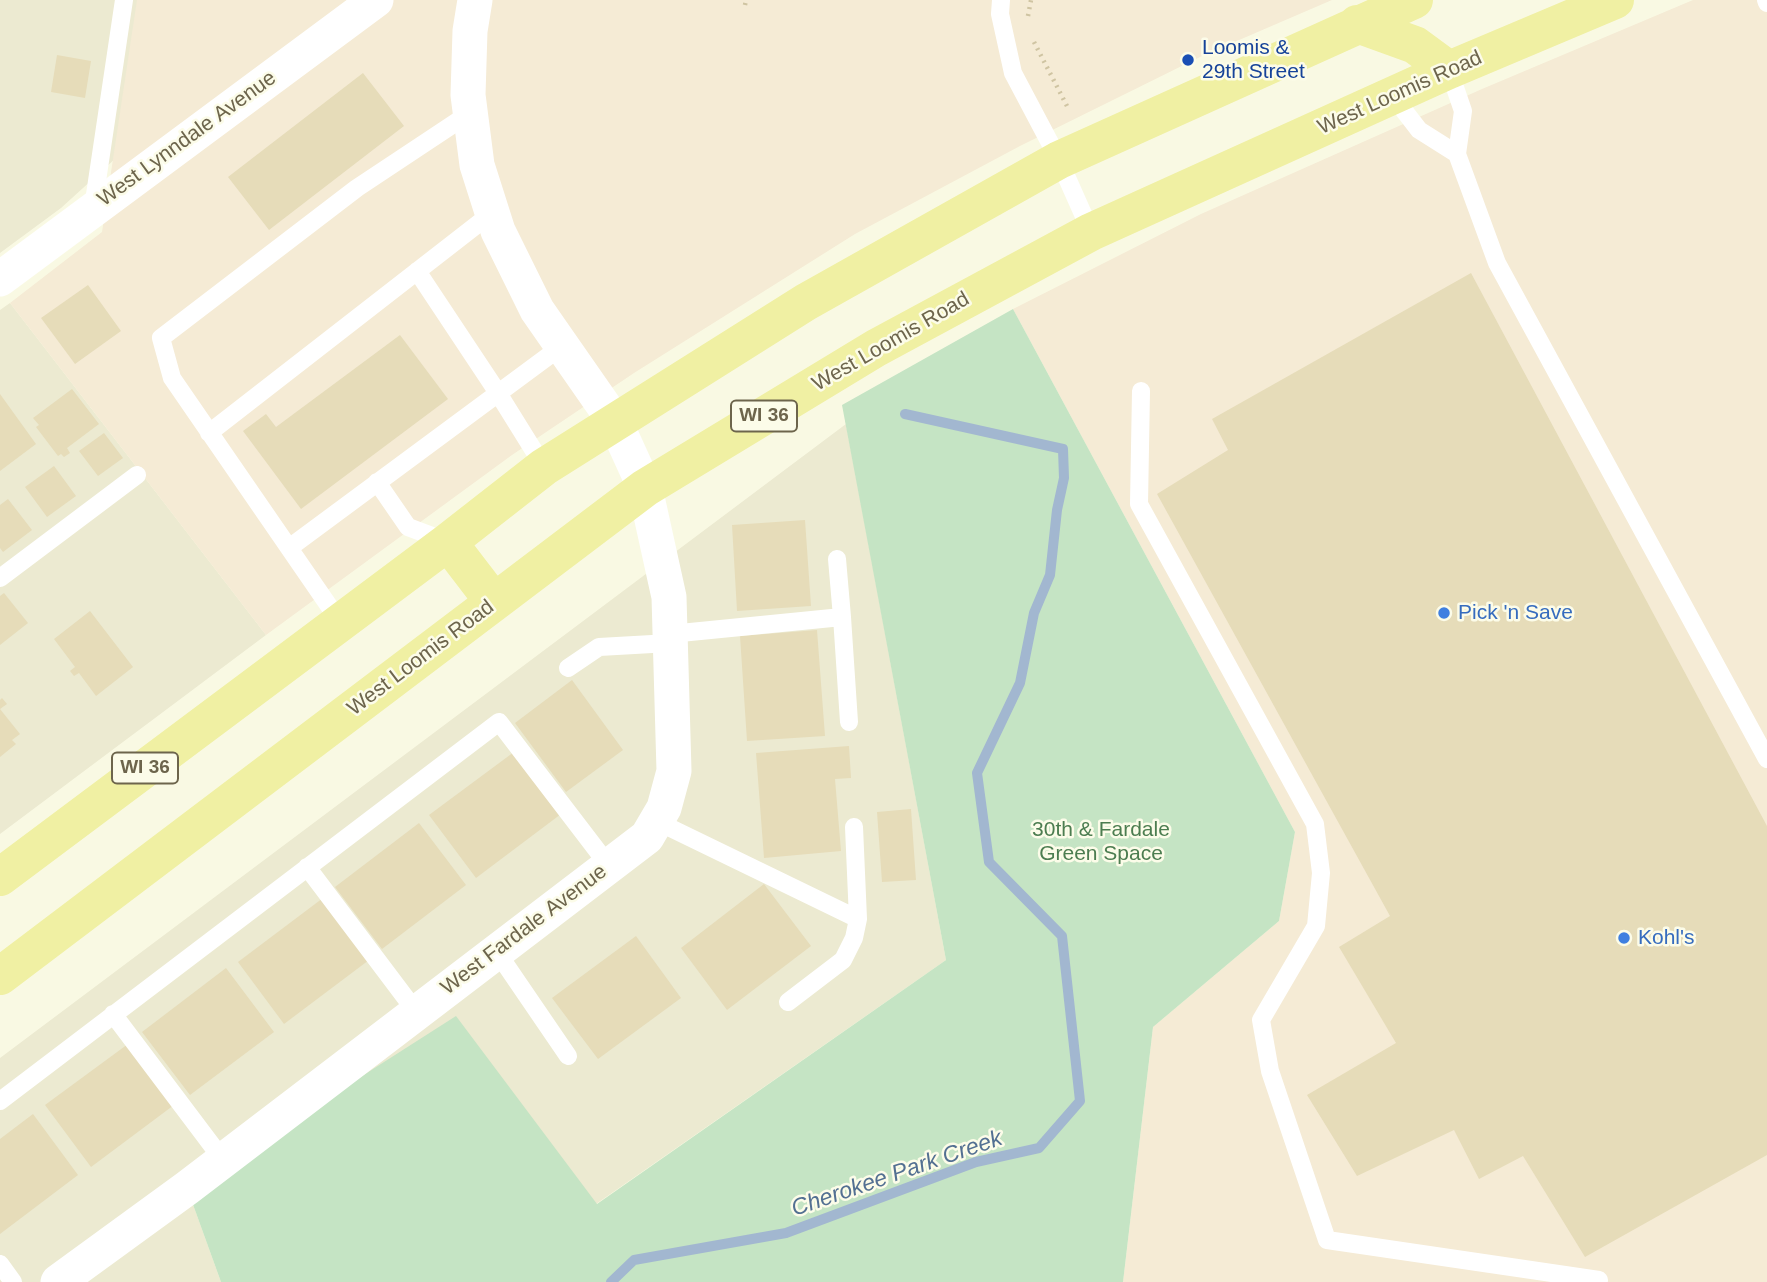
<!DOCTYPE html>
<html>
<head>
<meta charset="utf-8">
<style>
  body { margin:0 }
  canvas { display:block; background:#f9f9e3 }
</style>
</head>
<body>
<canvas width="1767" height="1282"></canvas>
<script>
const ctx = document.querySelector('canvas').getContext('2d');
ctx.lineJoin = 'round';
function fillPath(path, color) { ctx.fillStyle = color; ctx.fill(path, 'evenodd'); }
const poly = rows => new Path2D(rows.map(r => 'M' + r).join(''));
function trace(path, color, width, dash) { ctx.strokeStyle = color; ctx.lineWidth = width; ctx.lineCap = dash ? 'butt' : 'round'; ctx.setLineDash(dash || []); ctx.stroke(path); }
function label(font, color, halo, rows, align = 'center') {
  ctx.font = font + ' Helvetica,sans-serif'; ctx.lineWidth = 5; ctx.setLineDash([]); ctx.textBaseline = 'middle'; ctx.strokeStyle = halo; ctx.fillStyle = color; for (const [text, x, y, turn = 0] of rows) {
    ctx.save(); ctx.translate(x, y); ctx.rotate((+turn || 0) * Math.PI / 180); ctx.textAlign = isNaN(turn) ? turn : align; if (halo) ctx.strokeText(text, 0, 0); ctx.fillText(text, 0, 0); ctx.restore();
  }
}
fillPath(poly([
  [0,0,138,0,116,158,61,208,0,253],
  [10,303,266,635,0,834,0,310],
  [846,424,946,960,596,1204,187,1188,221,1282,0,1282,0,1058]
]), '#ecead1');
fillPath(poly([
  [137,0,1332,0,1202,56,1020,146,855,234,634,373,512,455,266,635,10,303,102,232],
  [1693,0,1767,0,1767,1282,1123,1282,1153,1027,1279,921,1295,832,1013,309,1201,214,1482,89]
]), '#f5ebd5');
fillPath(poly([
  [1013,309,1295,832,1279,921,1153,1027,1123,1282,221,1282,187,1188,456,1016,597,1204,946,960,842,405]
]), '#c5e4c4');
trace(poly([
  [611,1282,634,1260,786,1233,976,1162,1039,1148,1080,1101,1062,936,989,862,977,773,1020,683,1034,613,1050,575,1057,510,1064,478,1063,449,905,414]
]), '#a2b7d0', 10);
fillPath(poly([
  [57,55,91,61,85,98,51,92],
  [363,73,404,126,269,230,228,177],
  [1471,273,1767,826,1767,1155,1585,1257,1523,1156,1479,1179,1454,1130,1357,1176,1307,1095,1396,1043,1339,947,1390,916,1157,494,1228,450,1212,419],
  [88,285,121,331,75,364,41,318],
  [400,335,448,399,301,509,243,431,266,414,276,427],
  [72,389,99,424,67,448,70,453,64,457,61,454,58,456,36,427,39,425,33,418],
  [0,394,36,444,0,471],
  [104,433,123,458,98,476,79,451],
  [54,466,76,496,47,517,25,487],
  [8,499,32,530,3,552,0,548,0,505],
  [805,520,811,606,737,611,732,525],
  [4,593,28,623,0,645,0,596],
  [90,611,133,667,96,696,79,673,74,676,70,671,75,667,54,639],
  [817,630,825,736,747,741,740,636],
  [572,680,623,750,566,792,515,723],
  [2,698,7,704,0,709,20,734,12,740,16,744,0,757,0,700],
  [849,746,851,778,835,779,841,851,764,858,756,753],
  [514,752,561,814,476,878,429,815],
  [911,809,916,880,882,882,877,812],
  [419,823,466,885,382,949,335,887],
  [764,884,811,946,727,1010,681,948],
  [323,898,369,960,284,1024,238,962],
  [636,936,681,998,598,1059,552,998],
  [226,968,274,1032,190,1095,142,1032],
  [128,1044,174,1105,91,1167,45,1105],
  [33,1114,78,1175,0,1234,0,1139]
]), '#e6dcb9');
trace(poly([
  [745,5,746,0],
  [1028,16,1031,0],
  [1034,42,1068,108]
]), '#cfc4a2', 4.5, [2, 5]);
trace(poly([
  [1001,0,1000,14,1013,73,1059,160,1091,232],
  [1766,0,1767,3],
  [1449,70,1463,111,1457,154,1497,263,1767,759],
  [1392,95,1419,130,1457,154],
  [93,208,124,0],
  [417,271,498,393,544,467],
  [1141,391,1139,504,1315,824,1321,873,1316,926,1261,1020,1270,1071,1327,1240,1599,1280],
  [209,433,492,213],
  [377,482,408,527,448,542],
  [289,548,562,346],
  [837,559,842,617],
  [0,578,137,475],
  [340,622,172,378,161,338,357,188,470,113],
  [670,634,842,617,849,722],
  [568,668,599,647,670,643],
  [656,821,858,919,854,827],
  [307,867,417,1013],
  [497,952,568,1056],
  [788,1002,843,960,854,938,858,919],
  [113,1014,223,1160],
  [0,1101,499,722,609,866],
  [0,1264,13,1282]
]), '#fff', 18);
trace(poly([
  [0,279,376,0],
  [58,1282,187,1188,647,837,664,808,674,771,669,597,645,488,615,422,537,310,498,231,477,165,468,95,470,31,475,0]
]), '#fff', 35);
trace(poly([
  [1357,24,1415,45,1449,70],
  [448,542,494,602],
  [0,877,448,542,544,467,806,302,1059,160,1414,0],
  [0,976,645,488,876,348,1091,232,1449,70,1615,0]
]), '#f0f0a3', 38);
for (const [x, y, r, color] of [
  [1188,60,7,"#1a4fb4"],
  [1444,613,7,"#3f7fe0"],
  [1624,938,7,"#3f7fe0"]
]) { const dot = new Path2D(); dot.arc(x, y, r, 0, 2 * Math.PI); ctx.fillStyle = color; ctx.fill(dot); trace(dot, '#fcfce9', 2.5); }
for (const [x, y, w] of [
  [764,416,66],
  [145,768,66]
]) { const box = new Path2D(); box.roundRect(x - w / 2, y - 15.5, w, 31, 5); ctx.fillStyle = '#fcfce9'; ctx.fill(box); trace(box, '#6d654c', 2); }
label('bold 19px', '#6d654c', null, [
  ["WI 36",764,416],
  ["WI 36",145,768]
]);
label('21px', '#164399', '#fcfce9', [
  ["Loomis &",1202,48],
  ["29th Street",1202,72]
], 'left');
label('21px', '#6d654c', '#fcfce9', [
  ["West Loomis Road",1400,93,-24],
  ["West Lynndale Avenue",187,139,-36],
  ["West Loomis Road",891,342,-30],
  ["West Loomis Road",421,658,-37],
  ["West Fardale Avenue",524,930,-37]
]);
label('21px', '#366cbe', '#fcfce9', [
  ["Pick 'n Save",1458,613],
  ["Kohl's",1638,938]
], 'left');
label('21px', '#4c7d50', '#fcfce9', [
  ["30th & Fardale",1101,830],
  ["Green Space",1101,854]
]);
label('italic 23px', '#537092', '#fcfce9', [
  ["Cherokee Park Creek",897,1174,-19]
]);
</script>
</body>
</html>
